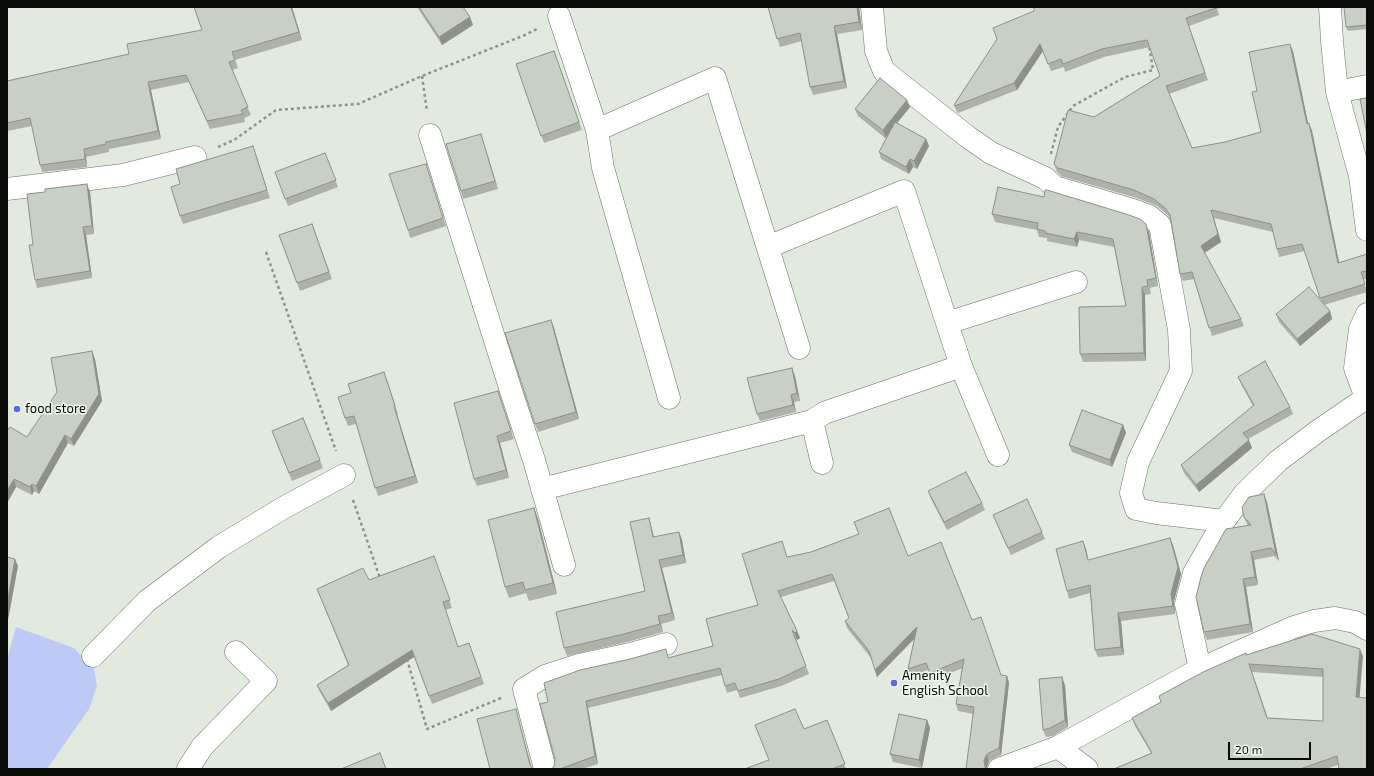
<!DOCTYPE html>
<html>
<head>
<meta charset="utf-8">
<style>
  body { margin:0 }
  #map { position:relative; width:1374px; height:776px; overflow:hidden; background:#e2e9de; font-family:"Exo 2",sans-serif }
  canvas { display:block }
  .frame { position:absolute; inset:0; border:8px solid #0a0c09; pointer-events:none }
  .scale { position:absolute; left:1228px; top:742px; width:83px; height:18px; box-sizing:border-box; border:2px solid #0a0c09; border-top:0; padding-left:5px; font-size:12px; line-height:14px; white-space:nowrap; color:#0a0c09; -webkit-text-stroke:3px #eff7eb; paint-order:stroke }
</style>
</head>
<body>
<div id="map">
<canvas width="1374" height="776"></canvas>
<div class="frame"></div>
<div class="scale">20 m</div>
</div>
<script>
const ctx = document.querySelector('canvas').getContext('2d');
ctx.lineJoin = 'round';
function fillPath(path, color) { ctx.fillStyle = color; ctx.fill(path, 'evenodd'); }
const poly = rows => new Path2D(rows.map(r => 'M' + r).join(''));
function trace(path, color, width, dash) { ctx.strokeStyle = color; ctx.lineWidth = width; ctx.lineCap = dash ? 'butt' : 'round'; ctx.setLineDash(dash || []); ctx.stroke(path); }
function label(font, color, halo, rows, align = 'center') {
  ctx.font = font + ' "Exo 2",sans-serif'; ctx.lineWidth = 3; ctx.setLineDash([]); ctx.textBaseline = 'middle'; ctx.strokeStyle = halo; ctx.fillStyle = color; for (const [text, x, y, turn = 0] of rows) {
    ctx.save(); ctx.translate(x, y); ctx.rotate((+turn || 0) * Math.PI / 180); ctx.textAlign = isNaN(turn) ? turn : align; if (halo) ctx.strokeText(text, 0, 0); ctx.fillText(text, 0, 0); ctx.restore();
  }
}
fillPath(poly([
  [16,627,74,648,94,669,97,686,89,709,47,769,7,769,7,659]
]), '#bdcaf6');
const minor = poly([
  [872,7,876,51,884,71,968,137,991,153,1045,178,1055,187,1133,210,1149,216,1160,225,1179,330,1181,371,1138,462,1131,493,1136,509,1156,513,1224,521],
  [1330,7,1332,41,1337,92,1360,176,1367,230],
  [559,16,597,130,715,78,799,348],
  [1337,92,1367,86],
  [597,130,603,168,669,398],
  [430,135,512,394,534,460,564,565],
  [7,189,123,175,195,157],
  [768,247,904,191,961,366,998,455],
  [947,323,1076,282],
  [812,421,824,413,961,366],
  [542,489,812,421,822,463],
  [93,656,147,601,219,547,283,508,344,475],
  [1200,669,1294,627,1314,621,1335,618,1355,622,1367,629],
  [1058,747,1087,769],
  [188,769,202,747,266,681,236,652],
  [545,769,524,689,545,676,579,665,630,654,666,644],
  [999,769,1058,747,1200,669,1186,604,1194,573,1224,521,1244,494,1278,461,1318,431,1366,398,1355,368,1360,329,1367,314]
]);
trace(minor, '#6b7167', 23);
trace(poly([
  [422,76,427,111],
  [218,147,234,140,276,110,358,104,422,76,525,35,537,29],
  [1051,154,1058,127,1073,106,1125,77,1153,70,1149,45],
  [266,252,336,451],
  [353,500,380,578],
  [407,659,427,729,501,698]
]), '#8e938b', 2.5, [3, 3]);
trace(minor, '#fff', 22);
fillPath(poly([
  [292,7,302,40,235,60,238,68,232,70,251,115,244,118,245,122,210,129,189,82,151,90,161,139,109,149,109,152,86,157,87,167,42,172,40,165,32,126,7,131,7,81,129,54,202,30],
  [417,7,463,7,473,25,442,45],
  [768,7,859,7,862,30,837,34,847,88,813,95,810,87,802,41,780,47],
  [935,7,943,7,935,8],
  [1034,7,1223,7,1217,9,1219,15,1189,26,1208,80,1169,94,1192,148,1225,142,1261,132,1257,91,1293,51,1308,124,1309,123,1312,131,1339,263,1367,254,1367,279,1363,279,1367,292,1324,305,1330,311,1332,319,1300,346,1279,322,1276,314,1322,303,1305,251,1279,257,1277,249,1273,232,1214,218,1221,242,1204,253,1241,319,1244,326,1212,336,1194,279,1183,281,1180,274,1170,219,1168,215,1157,206,1137,198,1061,176,1057,172,1054,164,1094,117,1160,76,1150,47,1104,57,1065,72,1064,67,1051,71,1043,51,1017,90,958,113,957,112,954,105,1034,11],
  [1367,7,1367,29,1348,31,1346,27],
  [554,51,582,130,544,143,516,64],
  [910,107,897,123,926,139,929,146,917,169,913,167,909,174,881,159,879,152,888,135,885,138,858,116,855,109],
  [483,141,498,189,463,199,461,191],
  [253,146,270,198,183,224,180,216],
  [325,153,338,187,288,206,275,172],
  [428,172,446,226,410,238,408,230],
  [90,192,94,234,86,235,92,278,37,288,35,280,33,245],
  [992,214,1149,232,1158,286,1150,288,1151,294,1145,295,1146,361,1083,362,1080,354,1126,306,1114,247,1079,240,1077,247,1047,241,1047,238,1039,237,1037,230,995,222],
  [312,224,332,279,300,291,279,235],
  [551,320,554,328,579,419,538,432,535,424],
  [95,359,102,401,74,446,68,443,39,494,34,491,32,495,16,487,7,503,7,431,27,437],
  [792,368,795,376,800,401,794,402,796,412,760,421,757,414],
  [1238,377,1290,407,1293,414,1248,439,1252,448,1199,492,1184,473,1181,465,1253,406,1241,384],
  [387,379,398,414,397,414,418,483,378,496,356,424,348,426,345,418],
  [498,391,514,439,500,443,509,478,477,486,474,479],
  [1123,425,1126,433,1112,467,1072,452,1069,445],
  [275,439,320,460,323,468,292,481],
  [928,491,982,503,985,510,947,530,931,499],
  [1267,502,1279,561,1274,556,1254,560,1258,585,1246,587,1253,632,1207,640,1204,632,1248,526,1247,524,1244,517],
  [534,508,538,519,557,594,529,601,526,593,509,598,505,587],
  [993,515,1042,532,1045,539,1011,555,996,522],
  [649,518,654,537,679,532,682,540,686,563,662,568,675,620,661,624,663,632,627,642,567,656,564,648,645,591],
  [854,522,908,556,972,620,1001,675,1007,676,1009,683,1001,755,989,761,987,767,987,769,973,714,958,711,956,704,963,668,932,680,928,670,911,676,908,669,914,639,877,677,871,658,847,628,845,621,849,618,834,581,781,597,797,631,800,638,797,640,795,637,809,674,781,686,740,698,737,690,727,693,722,675,588,708,598,764,582,769,552,769,554,766,555,759,548,702,630,659,669,658,713,646,758,605,787,557,811,552,859,534],
  [1173,545,1181,574,1174,601,1175,614,1121,621,1124,655,1098,657,1095,650,1090,593,1069,599,1067,591,1086,549,1088,560],
  [434,556,452,608,445,610,458,647,469,643,484,684,432,704,414,657,331,711,320,692,317,685,348,665,317,589,369,580],
  [1246,655,1363,656,1338,765,1326,769,1114,769,1151,753,1135,726,1132,718],
  [1252,672,1323,677,1323,721,1268,718],
  [1065,685,1068,727,1053,736,1046,737,1043,730],
  [827,720,846,769,747,769,769,760,755,725,804,729],
  [927,720,930,728,922,768,893,762,890,754]
]), '#acb2a9');
fillPath(poly([
  [291,7,292,7,302,40,299,32],
  [857,7,859,7,862,30,859,22],
  [470,17,473,25,442,45,439,37],
  [834,26,837,34,847,88,844,81],
  [1040,44,1043,51,1017,90,1014,83],
  [1290,44,1293,51,1310,132,1307,124],
  [148,82,151,90,161,139,158,131],
  [907,100,910,107,885,138,883,130],
  [1309,123,1312,131,1341,271,1338,263],
  [481,134,483,141,498,189,495,181],
  [926,139,929,146,917,169,914,161],
  [84,149,86,157,87,167,85,159],
  [910,159,913,167,909,174,906,167],
  [87,184,90,192,94,234,92,226],
  [1211,210,1221,242,1203,254,1201,246],
  [1146,224,1149,232,1158,286,1156,278],
  [83,227,86,235,92,278,90,271],
  [1077,232,1079,240,1077,247,1074,239],
  [1142,287,1145,295,1146,361,1144,353],
  [1330,311,1332,319,1300,346,1297,339],
  [551,320,554,328,579,419,576,412],
  [92,351,95,359,102,401,74,446,71,439],
  [792,368,795,376,800,401,797,393],
  [791,395,794,402,796,412,793,405],
  [394,406,397,414,418,483,415,476],
  [1123,425,1126,433,1112,467,1110,460],
  [65,435,68,443,39,494,36,486],
  [497,436,500,443,509,478,506,470],
  [1249,440,1252,448,1199,492,1196,485],
  [14,479,16,487,7,503,7,491],
  [32,484,34,491,32,495,30,487],
  [1264,494,1267,502,1279,561,1276,554],
  [534,508,538,519,557,594,553,583],
  [649,518,651,526,656,545,653,537],
  [679,532,682,540,686,563,683,555],
  [1170,538,1173,545,1181,574,1174,601,1175,614,1173,606,1171,594],
  [1083,541,1086,549,1090,567,1088,560],
  [1251,552,1254,560,1258,585,1255,577],
  [15,559,18,566,7,626,7,604],
  [659,560,662,568,675,620,672,613],
  [1243,579,1246,587,1253,632,1250,624],
  [1118,613,1121,621,1124,655,1121,647],
  [658,616,661,624,663,632,660,624],
  [917,627,919,634,877,677,875,670],
  [797,631,800,638,797,640,795,633],
  [1360,649,1363,656,1359,704,1356,697],
  [412,650,414,657,331,711,328,703],
  [1007,676,1009,683,1001,755,999,748],
  [1062,677,1065,685,1068,727,1065,720],
  [586,701,588,708,598,764,595,756],
  [516,709,518,717,532,769,530,765],
  [927,720,930,728,922,768,919,760],
  [987,754,989,761,987,767,987,769,985,767,984,760]
]), '#8c9189');
const building = poly([
  [194,7,291,7,299,32,232,52,235,60,229,62,248,107,241,110,243,114,207,121,186,75,148,82,158,131,106,142,106,144,84,149,85,159,40,165,30,118,7,123,7,81,129,54,127,44,202,30,194,7],
  [419,7,463,7,470,17,439,37,419,7],
  [768,7,857,7,859,22,834,26,844,81,810,87,800,33,777,39,768,7],
  [1034,7,1216,7,1216,8,1186,18,1205,73,1166,86,1192,148,1225,142,1261,132,1252,92,1257,91,1249,52,1290,44,1307,124,1309,123,1338,263,1367,254,1367,271,1361,272,1365,284,1320,298,1302,244,1277,249,1271,224,1211,210,1218,234,1201,246,1241,319,1209,328,1192,272,1180,274,1170,215,1165,208,1154,199,1134,190,1058,168,1054,164,1068,110,1094,117,1160,76,1147,40,1102,49,1063,64,1061,59,1048,64,1040,44,1014,83,955,106,954,105,997,39,993,28,1034,11,1034,7],
  [1344,7,1367,7,1367,25,1346,27,1344,7],
  [554,51,579,122,541,136,516,64,554,51],
  [880,78,907,100,883,130,855,109,880,78],
  [1367,98,1367,134,1360,99,1367,98],
  [895,122,926,139,914,161,910,159,906,167,879,152,895,122],
  [481,134,495,181,461,191,446,144,481,134],
  [253,146,267,190,180,216,171,187,180,184,176,169,253,146],
  [325,153,336,180,285,199,275,172,325,153],
  [426,164,443,218,408,230,389,174,426,164],
  [87,184,92,226,83,227,90,271,35,280,29,245,33,245,27,194,45,192,45,189,87,184],
  [998,187,1044,197,1045,190,1047,190,1126,214,1140,219,1146,224,1156,278,1147,280,1148,286,1142,287,1144,353,1080,354,1079,307,1126,306,1113,239,1077,232,1074,239,1045,233,1045,231,1037,229,1038,223,992,214,998,187],
  [312,224,329,272,297,283,279,235,312,224],
  [1309,287,1330,311,1297,339,1276,314,1309,287],
  [551,320,576,412,535,424,505,333,551,320],
  [92,351,99,394,71,439,65,435,36,486,32,484,30,487,14,479,7,491,7,431,10,427,27,437,57,392,51,358,92,351],
  [1265,361,1290,407,1243,433,1249,440,1196,485,1181,465,1254,405,1238,377,1265,361],
  [792,368,797,393,791,395,793,405,757,414,747,378,792,368],
  [384,372,395,406,394,406,415,476,375,488,354,416,345,418,338,397,351,393,348,384,384,372],
  [498,391,511,431,497,436,506,470,474,479,454,403,498,391],
  [1082,410,1123,425,1110,460,1069,445,1082,410],
  [303,418,320,460,289,473,272,431,303,418],
  [966,472,982,503,944,522,928,491,966,472],
  [1264,494,1276,554,1271,548,1251,552,1255,577,1243,579,1250,624,1204,632,1196,597,1201,577,1204,568,1226,529,1251,525,1244,517,1242,507,1249,497,1264,494],
  [1027,499,1042,532,1008,548,993,515,1027,499],
  [534,508,553,583,525,590,523,582,505,587,488,520,534,508],
  [889,508,908,556,941,542,972,620,981,617,1001,675,1007,676,999,748,987,754,984,760,985,767,987,769,966,769,974,707,956,704,964,659,930,673,926,663,908,669,917,627,875,670,869,651,845,621,849,618,832,574,778,591,797,631,795,633,792,630,806,666,779,679,738,691,735,683,725,686,720,668,586,701,595,756,560,769,552,769,554,766,555,759,540,704,548,702,544,683,580,670,630,659,666,649,668,658,713,646,706,619,758,605,742,554,782,541,787,557,811,552,859,534,854,522,889,508],
  [649,518,653,537,679,532,683,555,659,560,672,613,658,616,660,624,624,634,564,648,556,612,645,591,630,522,649,518],
  [1170,538,1178,567,1171,594,1173,606,1118,613,1121,647,1095,650,1090,585,1067,591,1056,549,1083,541,1088,560,1170,538],
  [434,556,450,600,443,602,458,647,469,643,481,677,429,696,412,650,328,703,317,685,349,665,317,589,363,568,369,580,434,556],
  [7,557,15,559,7,604,7,557],
  [1312,634,1360,649,1356,697,1367,698,1367,769,1339,769,1337,756,1300,769,1114,769,1152,753,1132,718,1161,702,1159,696,1203,672,1246,653,1246,655,1312,634],
  [1249,664,1323,669,1323,721,1267,718,1249,664],
  [1062,677,1065,720,1050,728,1043,730,1039,679,1062,677],
  [516,709,530,765,533,769,490,769,477,719,516,709],
  [795,709,804,729,827,720,845,764,832,769,747,769,747,768,769,760,755,725,795,709],
  [899,714,927,720,919,760,890,754,899,714],
  [380,753,386,769,341,769,380,753]
]);
fillPath(building, '#c8cfc4');
trace(building, '#8c9189', 1);
for (const [x, y, r, color] of [
  [17,409,4,"#586be2"],
  [894,683,4,"#586be2"]
]) { const dot = new Path2D(); dot.arc(x, y, r, 0, 2 * Math.PI); ctx.fillStyle = color; ctx.fill(dot); trace(dot, '#eff7eb', 1.5); }
label('13px', '#0a0c09', '#eff7eb', [
  ["food store",25,409],
  ["Amenity",902,676],
  ["English School",902,691]
], 'left');
</script>
</body>
</html>
